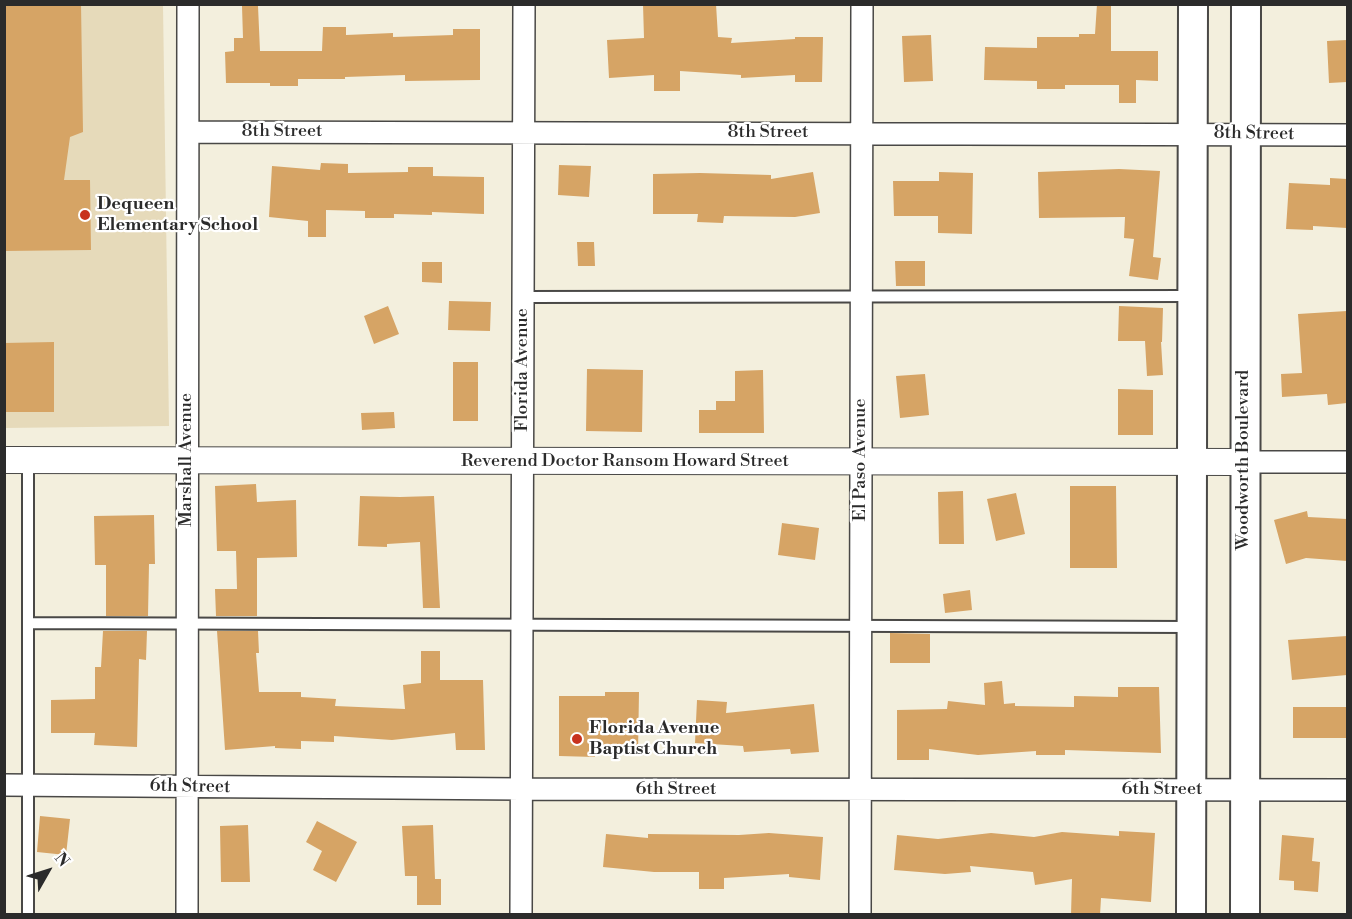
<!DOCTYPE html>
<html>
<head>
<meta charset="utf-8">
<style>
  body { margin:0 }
  #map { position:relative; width:1352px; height:919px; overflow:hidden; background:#f3efdd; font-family:"Libre Bodoni",serif }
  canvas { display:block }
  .frame { position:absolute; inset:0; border:6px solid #2b2b2b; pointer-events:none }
  .north { position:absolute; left:18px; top:841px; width:60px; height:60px; -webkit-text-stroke:4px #fff; paint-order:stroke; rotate:51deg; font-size:16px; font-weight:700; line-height:24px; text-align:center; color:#2b2b2b }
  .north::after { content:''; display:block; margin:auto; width:21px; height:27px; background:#2b2b2b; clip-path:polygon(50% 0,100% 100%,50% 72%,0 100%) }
</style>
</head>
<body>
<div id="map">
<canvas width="1352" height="919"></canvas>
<div class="frame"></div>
<div class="north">N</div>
</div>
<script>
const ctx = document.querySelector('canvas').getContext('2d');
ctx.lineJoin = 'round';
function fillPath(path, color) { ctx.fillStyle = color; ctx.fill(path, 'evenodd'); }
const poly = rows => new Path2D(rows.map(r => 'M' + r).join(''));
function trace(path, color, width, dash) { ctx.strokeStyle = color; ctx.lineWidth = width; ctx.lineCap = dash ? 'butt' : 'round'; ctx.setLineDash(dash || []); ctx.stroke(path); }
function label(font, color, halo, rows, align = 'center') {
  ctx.font = font + ' "Libre Bodoni",serif'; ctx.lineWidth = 4.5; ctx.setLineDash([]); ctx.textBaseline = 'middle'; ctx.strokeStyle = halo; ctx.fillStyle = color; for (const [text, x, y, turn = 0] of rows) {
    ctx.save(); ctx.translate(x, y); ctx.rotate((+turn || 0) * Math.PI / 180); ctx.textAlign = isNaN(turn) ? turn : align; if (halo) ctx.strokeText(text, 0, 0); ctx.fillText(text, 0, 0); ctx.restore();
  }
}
fillPath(poly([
  [4,5,163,5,169,426,5,428]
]), '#e6daba');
fillPath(poly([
  [4,4,81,4,83,132,70,137,64,180,90,180,91,250,4,251],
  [643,4,716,4,718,37,732,38,731,43,795,39,795,37,823,37,822,82,795,82,795,75,741,78,741,75,680,71,680,91,654,91,654,75,609,78,607,40,644,38],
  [1097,4,1111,4,1111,51,1158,51,1158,81,1136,80,1136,103,1119,103,1119,85,1065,85,1065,89,1037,89,1037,81,984,80,985,47,1037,48,1037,37,1079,37,1079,34,1095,34],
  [242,6,258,6,260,51,322,51,323,27,346,27,346,35,393,33,393,37,453,35,453,29,480,29,480,80,405,81,405,75,345,77,345,79,298,79,298,86,270,86,270,83,226,83,225,52,234,51,234,38,243,38],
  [931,35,933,81,904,82,902,36],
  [1347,40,1347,82,1329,83,1327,41],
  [321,163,348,164,348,173,408,172,408,167,433,167,433,176,484,177,484,214,432,212,432,215,394,214,394,218,365,218,365,211,326,210,326,237,308,237,308,221,269,217,272,166,320,170],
  [559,165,591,166,589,197,558,195],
  [1119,169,1160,171,1153,257,1161,258,1158,280,1129,276,1134,239,1124,238,1125,217,1039,218,1038,172],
  [813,172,820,213,795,217,724,216,723,223,697,222,698,214,653,214,653,174,700,173,771,175,771,179],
  [939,172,973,173,972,234,938,233,938,216,894,216,893,181,939,181],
  [1330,178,1347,179,1347,228,1313,226,1313,230,1286,229,1289,183,1330,185],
  [577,242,594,242,595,266,578,266],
  [895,261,925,261,925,286,896,286],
  [422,262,442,262,442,283,422,282],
  [449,301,491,302,490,331,448,330],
  [388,306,399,334,374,344,364,316],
  [1119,306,1163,308,1162,342,1161,342,1163,375,1147,376,1145,341,1118,341],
  [1347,311,1347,403,1328,405,1327,394,1282,397,1281,374,1302,373,1298,314],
  [54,342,54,412,4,412,4,343],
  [453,362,478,362,478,421,453,421],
  [587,369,643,370,642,432,586,431],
  [763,370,764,433,699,433,699,410,716,410,716,401,735,401,735,371],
  [925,374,929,415,900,418,896,376],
  [1118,389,1153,390,1153,435,1118,435],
  [394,412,395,428,362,430,361,413],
  [256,484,257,502,296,500,297,557,257,558,257,616,216,616,215,589,237,589,236,551,217,551,215,486],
  [1070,486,1116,486,1117,568,1070,568],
  [963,491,964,544,939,544,938,492],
  [1016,493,1025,534,996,541,987,499],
  [360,496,400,497,434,496,440,608,423,608,420,542,387,544,387,547,358,546],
  [1307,511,1308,517,1347,519,1347,561,1306,558,1286,564,1274,520],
  [154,515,155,564,149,564,148,616,106,616,106,565,95,565,94,516],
  [782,523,819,528,815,560,778,555],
  [970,590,972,610,945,613,943,594],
  [103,631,147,631,146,660,139,659,137,747,94,745,95,733,51,733,51,700,95,699,95,667,101,667],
  [217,631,258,631,259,653,256,653,259,692,301,692,301,697,336,699,335,706,405,709,403,685,421,683,421,651,440,651,440,680,483,680,485,750,456,750,455,733,392,740,334,736,334,742,301,741,301,749,275,748,275,746,225,750],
  [890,633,930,634,930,663,890,663],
  [1347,636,1347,675,1292,680,1288,640],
  [1002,681,1004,704,1015,703,1015,706,1074,707,1074,696,1118,697,1118,687,1159,687,1161,753,1065,750,1065,755,1036,755,1036,751,978,755,929,749,929,760,897,760,897,710,947,709,948,701,985,705,984,683],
  [605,692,639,692,638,753,595,752,595,757,559,756,559,696,605,696],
  [697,700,727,702,726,713,814,704,819,752,791,754,790,749,744,752,743,746,695,743],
  [1293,707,1347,707,1347,738,1293,738],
  [40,816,70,819,66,855,37,852],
  [317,821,357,842,336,882,313,870,322,851,306,842],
  [248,825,250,882,221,882,220,826],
  [433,825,435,879,441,879,441,905,417,905,417,876,405,876,402,826],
  [1119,831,1155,833,1151,902,1101,898,1100,915,1071,915,1072,879,1035,885,1033,872,970,866,971,872,945,874,894,870,897,835,938,839,991,833,1034,837,1062,832,1119,836],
  [769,833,823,837,820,880,789,877,789,874,724,878,724,889,699,889,699,872,654,872,603,867,606,834,648,838,648,834,739,835],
  [1282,835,1314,838,1312,861,1320,862,1318,892,1294,890,1294,881,1279,880]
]), '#d6a465');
const service = poly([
  [523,297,1192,296],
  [29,623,1191,627],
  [28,914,28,461]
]);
const minor = poly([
  [188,132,1348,135],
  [1245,462,1348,462],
  [4,785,521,789,1348,790],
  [187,914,188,4],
  [521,914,524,4],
  [860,914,862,4]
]);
const tertiary = poly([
  [4,460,1245,462]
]);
const secondary = poly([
  [1191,914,1193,4],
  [1245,914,1246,4]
]);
trace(service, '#494846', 14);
trace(minor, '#494846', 24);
trace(tertiary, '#494846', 28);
trace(secondary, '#494846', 32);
trace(service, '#fff', 10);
trace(minor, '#fff', 21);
trace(tertiary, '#fff', 26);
trace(secondary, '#fff', 28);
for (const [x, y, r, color] of [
  [85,215,6,"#c8321e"],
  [577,739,6,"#c8321e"]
]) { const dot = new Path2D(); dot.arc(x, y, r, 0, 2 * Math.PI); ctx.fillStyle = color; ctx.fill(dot); trace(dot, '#fff', 2); }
label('18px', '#2b2b2b', '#fff', [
  ["8th Street",282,132],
  ["8th Street",768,133],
  ["8th Street",1254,134,1],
  ["Florida Avenue",523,370,-90],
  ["Marshall Avenue",187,460,-90],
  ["El Paso Avenue",861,460,-90],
  ["Woodworth Boulevard",1244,460,-90],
  ["Reverend Doctor Ransom Howard Street",625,462],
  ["6th Street",190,787,1],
  ["6th Street",676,790],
  ["6th Street",1162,790]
]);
label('bold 18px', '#2b2b2b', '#fff', [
  ["Dequeen",97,205],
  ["Elementary School",97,226],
  ["Florida Avenue",589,729],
  ["Baptist Church",589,750]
], 'left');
</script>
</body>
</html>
